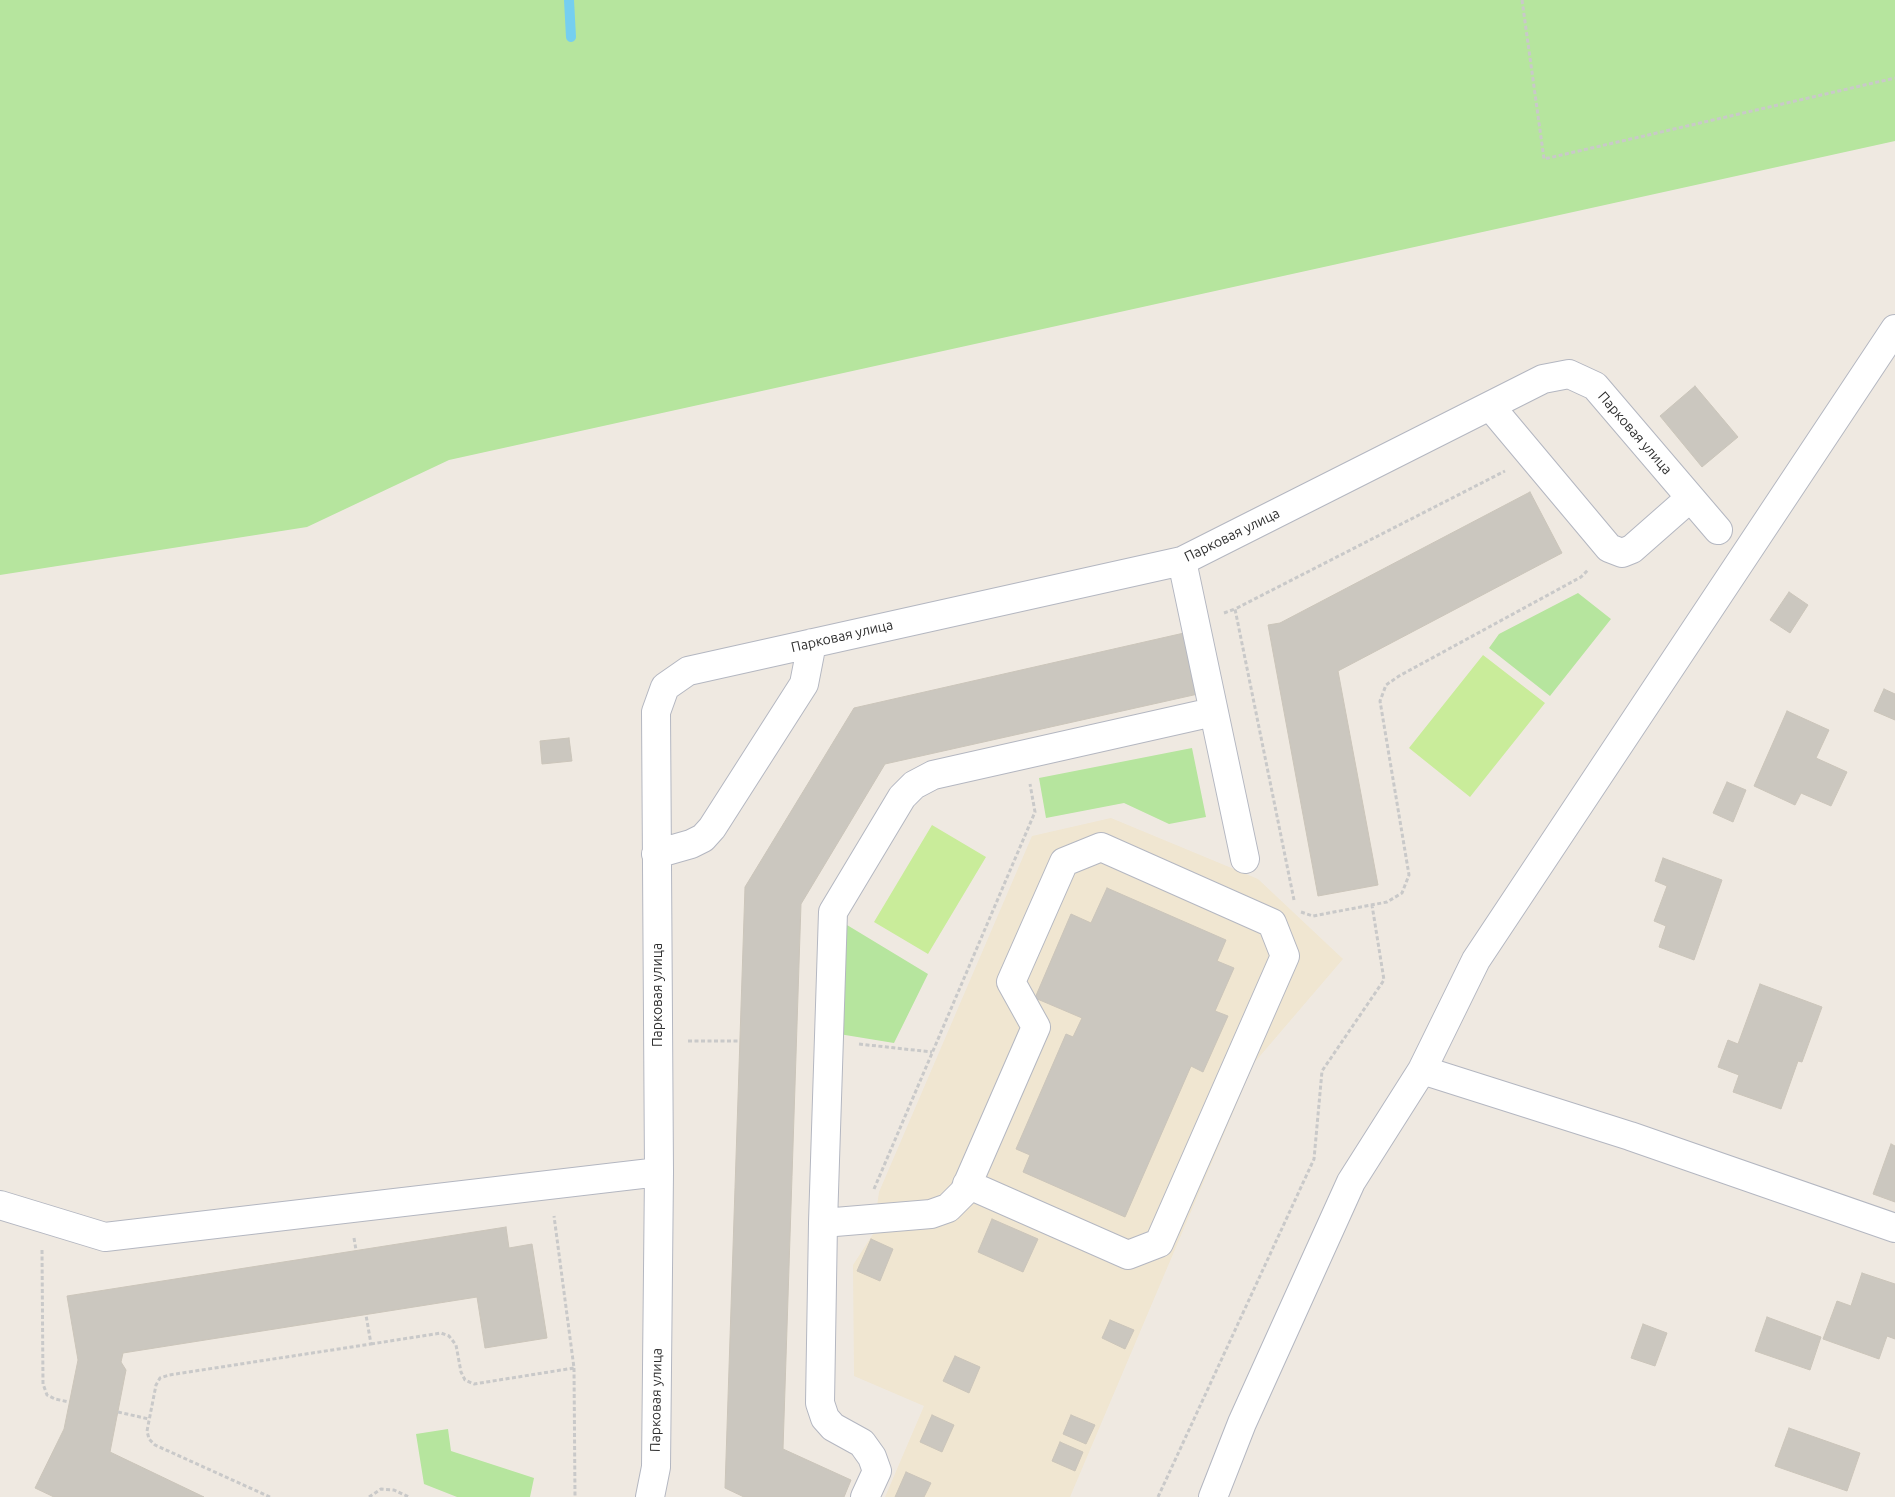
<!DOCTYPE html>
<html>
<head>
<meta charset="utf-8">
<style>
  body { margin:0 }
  canvas { display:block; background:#efe9e1 }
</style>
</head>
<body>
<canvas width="1895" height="1497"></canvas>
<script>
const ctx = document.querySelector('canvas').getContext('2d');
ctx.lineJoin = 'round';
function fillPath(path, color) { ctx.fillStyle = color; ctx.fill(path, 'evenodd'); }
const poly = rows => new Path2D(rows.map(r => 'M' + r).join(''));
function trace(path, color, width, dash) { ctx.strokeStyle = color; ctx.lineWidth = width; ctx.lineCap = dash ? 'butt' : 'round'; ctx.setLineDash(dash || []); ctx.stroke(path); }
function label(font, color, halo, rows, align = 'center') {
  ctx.font = font + ' Ubuntu,sans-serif'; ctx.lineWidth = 4; ctx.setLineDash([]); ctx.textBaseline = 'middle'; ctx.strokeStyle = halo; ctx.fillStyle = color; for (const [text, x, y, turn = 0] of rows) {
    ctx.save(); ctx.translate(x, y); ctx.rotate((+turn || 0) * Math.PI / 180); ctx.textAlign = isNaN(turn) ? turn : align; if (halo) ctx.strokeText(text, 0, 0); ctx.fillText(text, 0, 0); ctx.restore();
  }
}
fillPath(poly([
  [1111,818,1258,879,1343,959,1254,1063,1070,1497,885,1497,924,1406,854,1376,853,1265,873,1234,879,1192,1032,836]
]), '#f0e6d1');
fillPath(poly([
  [0,0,1895,0,1895,141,449,460,307,527,0,575],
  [1578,593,1611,619,1550,696,1489,648,1499,634],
  [1192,748,1206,817,1169,824,1124,803,1046,818,1039,778],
  [847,925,928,974,894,1043,839,1034],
  [448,1429,451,1451,534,1478,530,1497,457,1497,424,1484,416,1434]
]), '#b6e59e');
fillPath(poly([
  [1483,655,1545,703,1470,797,1409,748],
  [932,825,986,857,928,954,874,922]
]), '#c9ec9a');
trace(poly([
  [569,0,571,37]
]), '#75cff0', 10);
const building = poly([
  [1695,386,1738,437,1702,467,1660,416,1695,386],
  [1530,492,1562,553,1338,671,1378,885,1318,896,1268,625,1280,623,1530,492],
  [1789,592,1808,605,1790,633,1770,620,1789,592],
  [1184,633,1198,694,885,764,801,904,783,1449,851,1480,844,1497,744,1497,725,1488,745,887,854,708,1184,633],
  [1884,689,1895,694,1895,720,1874,711,1884,689],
  [1787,711,1829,730,1816,758,1847,772,1831,806,1801,793,1795,805,1754,786,1787,711],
  [569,738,572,761,542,764,540,741,569,738],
  [1727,782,1746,790,1733,822,1713,813,1727,782],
  [1663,858,1722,880,1694,960,1659,947,1666,926,1654,921,1667,886,1655,881,1663,858],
  [1107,888,1226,940,1217,961,1234,968,1215,1011,1228,1016,1203,1072,1191,1066,1125,1217,1023,1172,1030,1155,1016,1149,1066,1034,1073,1037,1082,1018,1035,998,1071,914,1091,923,1107,888],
  [1760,984,1822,1007,1802,1062,1798,1061,1781,1109,1733,1092,1739,1075,1718,1067,1728,1040,1738,1044,1760,984],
  [1891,1144,1895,1146,1895,1202,1873,1194,1891,1144],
  [992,1219,1038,1239,1023,1272,978,1252,992,1219],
  [506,1227,509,1248,532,1244,547,1338,485,1348,477,1297,123,1353,121,1362,126,1370,110,1452,204,1497,54,1497,35,1488,64,1429,78,1360,67,1296,506,1227],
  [871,1239,893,1249,880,1281,857,1271,871,1239],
  [1862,1273,1895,1284,1895,1339,1887,1336,1879,1359,1823,1339,1837,1301,1851,1306,1862,1273],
  [1767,1317,1821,1337,1810,1370,1755,1351,1767,1317],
  [1110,1320,1134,1330,1125,1349,1102,1338,1110,1320],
  [1643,1324,1667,1333,1655,1366,1631,1358,1643,1324],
  [955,1356,980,1367,969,1393,943,1381,955,1356],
  [932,1415,954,1425,942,1452,920,1442,932,1415],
  [1071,1415,1095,1425,1086,1444,1063,1434,1071,1415],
  [1789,1428,1860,1453,1847,1491,1775,1466,1789,1428],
  [1060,1442,1083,1452,1075,1471,1052,1461,1060,1442],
  [906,1472,931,1483,924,1497,895,1497,906,1472]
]);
fillPath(building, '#cbc7bf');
trace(building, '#cbc5ba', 1);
const minor = poly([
  [1490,406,1609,548,1622,553,1632,549,1690,498],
  [1182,561,1245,859],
  [656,854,691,844,703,838,712,828,804,684,812,643],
  [1422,1070,1630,1136,1895,1228],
  [0,1205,105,1237,659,1172],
  [823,1223,931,1214,948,1208,964,1192,1036,1027,1011,982,1064,862,1101,847,1272,923,1285,956,1159,1243,1128,1255,967,1184],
  [650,1497,656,1467,659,1172,656,712,665,687,688,671,1182,561,1543,379,1569,374,1595,386,1718,530],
  [865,1497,877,1471,872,1457,862,1443,833,1427,825,1418,820,1403,823,1223,833,912,902,797,914,785,933,775,1213,712],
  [1213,1497,1242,1423,1351,1182,1422,1070,1476,960,1895,329]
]);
trace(minor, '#b4b7c1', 30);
trace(poly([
  [1522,0,1544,159,1895,78],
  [1224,613,1235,609],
  [1294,900,1235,609,1505,471],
  [1301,912,1313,916,1387,902,1402,893,1409,875,1380,701,1386,685,1399,676,1581,577,1588,570],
  [688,1041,740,1041],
  [859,1044,932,1052],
  [874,1189,1035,812,1030,784],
  [354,1238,356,1250],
  [42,1250,43,1384,47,1395,55,1399,69,1402],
  [371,1344,441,1333,449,1336,456,1345,461,1372,465,1380,474,1384,574,1368,554,1216],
  [574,1368,575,1497],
  [118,1412,149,1419],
  [270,1497,155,1445,149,1439,147,1431,156,1385,160,1378,169,1375,371,1344,366,1315],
  [369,1497,381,1489,394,1490,409,1497],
  [1158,1497,1314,1159,1322,1071,1384,980,1372,905]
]), '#c9c9c9', 3, [4, 2.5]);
trace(minor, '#fff', 28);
label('14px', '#2e2e2e', '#fff', [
  ["Парковая улица",1635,433,49],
  ["Парковая улица",1232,535,-26],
  ["Парковая улица",842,636,-13],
  ["Парковая улица",657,995,-90],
  ["Парковая улица",656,1400,-89]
]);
</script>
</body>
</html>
